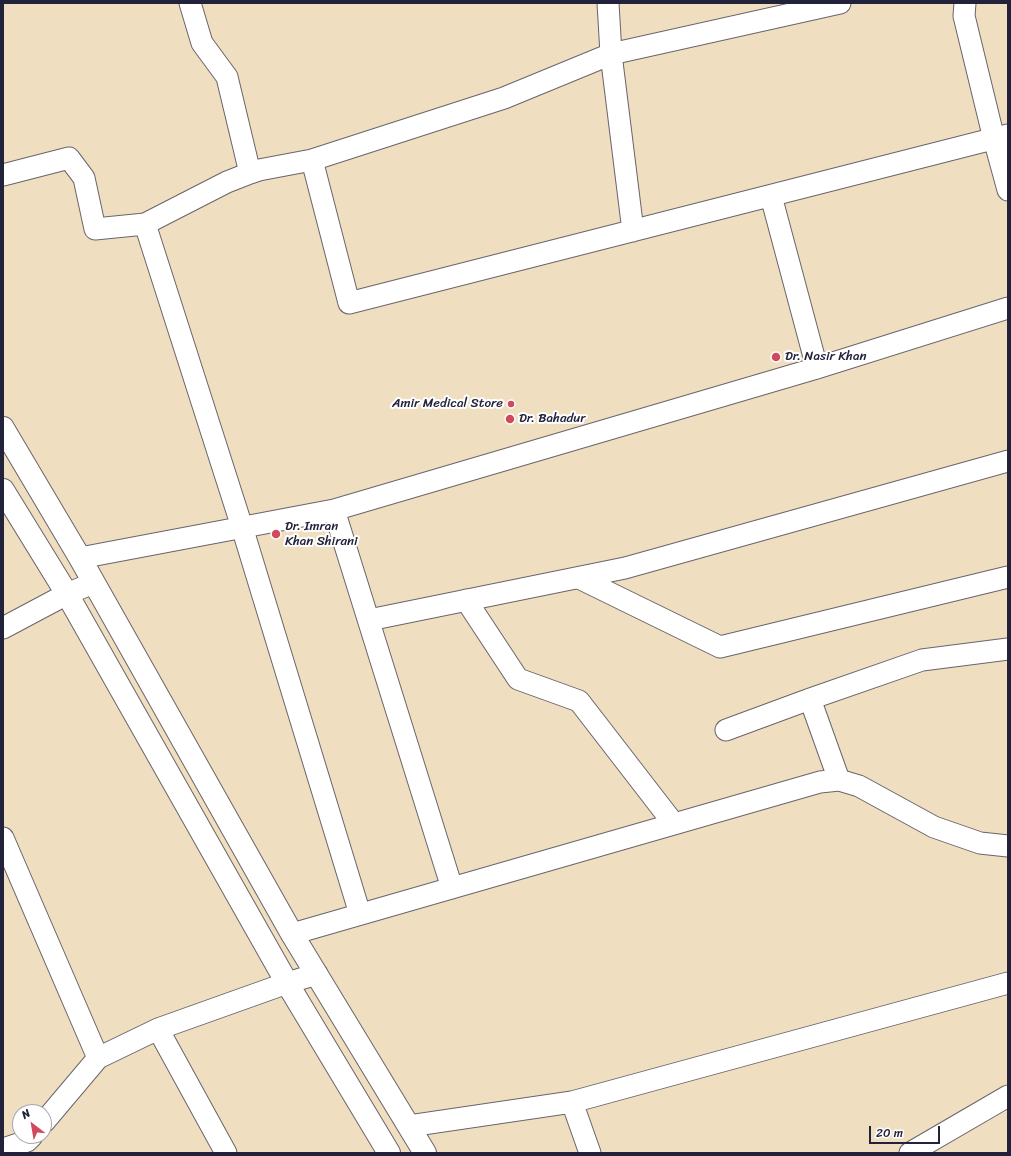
<!DOCTYPE html>
<html>
<head>
<meta charset="utf-8">
<style>
  body { margin:0 }
  #map { position:relative; width:1011px; height:1156px; overflow:hidden; background:#efdfc0; font-family:Sriracha,sans-serif }
  canvas { display:block }
  .frame { position:absolute; inset:0; border:4px solid #22223b; pointer-events:none }
  .north { position:absolute; left:12px; top:1104px; width:40px; height:40px; box-sizing:border-box; background:#fff; border:1px solid #a7a7b1; border-radius:50%; rotate:329deg; font-size:11px; font-weight:700; line-height:16px; text-align:center; color:#22223b }
  .north::after { content:''; display:block; margin:auto; width:14px; height:18px; background:#d1495b; clip-path:polygon(50% 0,100% 100%,50% 72%,0 100%) }
  .scale { position:absolute; left:869px; top:1126px; width:71px; height:18px; box-sizing:border-box; border:2px solid #22223b; border-top:0; padding-left:5px; font-size:12px; line-height:14px; white-space:nowrap; color:#22223b; -webkit-text-stroke:3px #fff; paint-order:stroke }
</style>
</head>
<body>
<div id="map">
<canvas width="1011" height="1156"></canvas>
<div class="frame"></div>
<div class="north">N</div>
<div class="scale">20 m</div>
</div>
<script>
const ctx = document.querySelector('canvas').getContext('2d');
ctx.lineJoin = 'round';
const poly = rows => new Path2D(rows.map(r => 'M' + r).join(''));
function trace(path, color, width, dash) { ctx.strokeStyle = color; ctx.lineWidth = width; ctx.lineCap = dash ? 'butt' : 'round'; ctx.setLineDash(dash || []); ctx.stroke(path); }
function label(font, color, halo, rows, align = 'center') {
  ctx.font = font + ' Sriracha,sans-serif'; ctx.lineWidth = 4; ctx.setLineDash([]); ctx.textBaseline = 'middle'; ctx.strokeStyle = halo; ctx.fillStyle = color; for (const [text, x, y, turn = 0] of rows) {
    ctx.save(); ctx.translate(x, y); ctx.rotate((+turn || 0) * Math.PI / 180); ctx.textAlign = isNaN(turn) ? turn : align; if (halo) ctx.strokeText(text, 0, 0); ctx.fillText(text, 0, 0); ctx.restore();
  }
}
const street = poly([
  [190,3,202,43,227,77,250,173],
  [608,3,611,54,840,3],
  [965,3,964,16,994,139,1008,190],
  [312,160,349,303,1008,135],
  [3,175,69,158,84,178,95,229,145,224,242,527,360,914],
  [771,196,817,368],
  [145,224,227,182,250,173,259,170,312,160,504,98,611,54,633,231],
  [80,558,334,510],
  [579,578,720,647,1008,577],
  [466,600,518,679,579,701,674,824],
  [369,620,625,568,1008,461],
  [3,628,67,594,93,583],
  [810,699,839,780],
  [726,730,810,699,922,660,1008,649],
  [3,838,98,1058],
  [452,888,334,510,817,368,1008,308],
  [292,934,820,782,839,780,859,786,934,827,980,843,1008,846],
  [158,1029,226,1153],
  [572,1102,590,1153],
  [44,1122,98,1058,158,1029,287,983,317,974],
  [409,1126,572,1102,1008,983],
  [3,1149,27,1141,32,1136],
  [910,1153,1008,1096]
]);
const secondary = poly([
  [3,428,80,558,292,934,425,1153],
  [3,490,67,594,287,983,389,1153]
]);
trace(street, '#6a646a', 23);
trace(secondary, '#6a646a', 24);
trace(street, '#fff', 21);
trace(secondary, '#fff', 22);
for (const [x, y, r, color] of [
  [776,357,5,"#d1495b"],
  [511,404,4,"#d1495b"],
  [510,419,5,"#d1495b"],
  [276,534,5,"#d1495b"]
]) { const dot = new Path2D(); dot.arc(x, y, r, 0, 2 * Math.PI); ctx.fillStyle = color; ctx.fill(dot); trace(dot, '#fff', 1.5); }
label('13px', '#22223b', '#fff', [
  ["Dr. Nasir Khan",785,357],
  ["Amir Medical Store",503,404,"right"],
  ["Dr. Bahadur",519,419],
  ["Dr. Imran",285,527],
  ["Khan Shirani",285,542]
], 'left');
</script>
</body>
</html>
